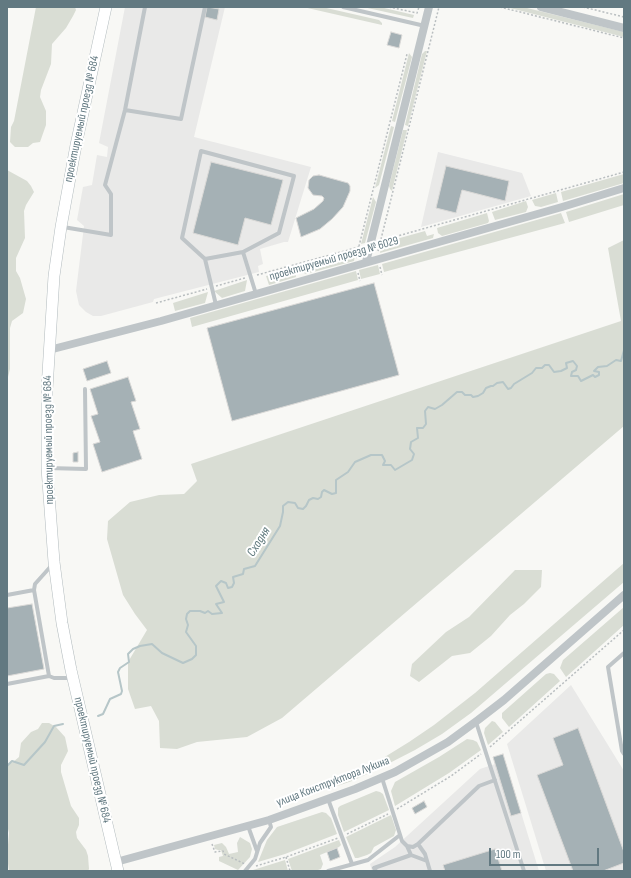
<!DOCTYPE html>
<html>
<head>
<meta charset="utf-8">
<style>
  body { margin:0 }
  #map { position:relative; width:631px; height:878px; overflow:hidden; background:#f8f8f5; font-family:"Sofia Sans Condensed",sans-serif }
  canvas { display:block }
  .frame { position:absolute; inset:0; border:8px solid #627981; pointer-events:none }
  .scale { position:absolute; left:489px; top:848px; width:110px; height:18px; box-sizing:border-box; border:2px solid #627981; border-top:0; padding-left:5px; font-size:12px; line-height:14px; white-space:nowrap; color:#627981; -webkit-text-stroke:3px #fff; paint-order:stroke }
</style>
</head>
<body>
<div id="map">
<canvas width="631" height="878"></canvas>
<div class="frame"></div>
<div class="scale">100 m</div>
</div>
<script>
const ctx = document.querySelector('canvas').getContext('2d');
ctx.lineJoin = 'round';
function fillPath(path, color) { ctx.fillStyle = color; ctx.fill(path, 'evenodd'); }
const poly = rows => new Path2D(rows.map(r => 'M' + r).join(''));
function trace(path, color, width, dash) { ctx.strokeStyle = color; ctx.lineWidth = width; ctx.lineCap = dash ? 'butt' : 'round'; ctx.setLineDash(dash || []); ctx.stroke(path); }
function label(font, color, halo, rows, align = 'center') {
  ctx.font = font + ' "Sofia Sans Condensed",sans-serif'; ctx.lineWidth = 4; ctx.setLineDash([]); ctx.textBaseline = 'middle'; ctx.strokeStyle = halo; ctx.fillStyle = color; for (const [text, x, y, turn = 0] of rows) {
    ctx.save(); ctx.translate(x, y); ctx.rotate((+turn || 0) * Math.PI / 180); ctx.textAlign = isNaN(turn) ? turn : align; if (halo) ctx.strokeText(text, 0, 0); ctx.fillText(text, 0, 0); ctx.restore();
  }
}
fillPath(poly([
  [125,7,225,7,194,137,311,167,288,242,284,242,260,249,263,264,258,266,259,272,154,299,153,302,101,316,93,316,86,312,79,305,76,291,84,226,77,220,83,187,92,185,97,155,107,157,108,147,99,143],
  [438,152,522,173,531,196,421,227],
  [571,685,624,771,624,871,546,871,507,744],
  [503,754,539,871,372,871,370,864,395,847,480,769,495,764,493,757]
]), '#e9e9e8');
fillPath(poly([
  [36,7,75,7,76,10,73,16,66,28,52,44,51,64,41,90,40,97,46,111,46,125,40,142,33,143,28,147,15,147,10,142,11,127,14,121],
  [303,7,322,7,379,20,382,23,382,25],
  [363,7,380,7,414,15,413,18],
  [506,7,523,7,624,32,624,37],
  [425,51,427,51,408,126,405,125,422,54],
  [409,53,412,57,395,122,392,121],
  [391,126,394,127,379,185,375,188],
  [403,130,407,130,392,191,390,189,389,186],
  [7,170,27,181,31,186,34,192,26,205,24,211,25,238,16,258,16,271,20,278,26,299,23,313,12,321,10,328,10,369,7,381],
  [624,174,624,183,563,201,561,192],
  [556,193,558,202,541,207,535,206,532,200],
  [624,194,624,205,569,222,566,212],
  [373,197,376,202,365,243,361,244],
  [526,201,528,207,526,212,495,220,492,212],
  [487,213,489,221,488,223,442,236,438,233,437,228],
  [561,213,565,223,384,272,382,264],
  [425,231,427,236,434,234,433,238,380,253,382,243],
  [624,240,624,426,282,718,247,737,197,742,177,749,160,748,159,721,151,706,135,709,128,689,128,662,147,630,135,614,123,595,107,539,108,521,130,502,159,495,184,494,197,481,191,464,621,321,608,248],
  [356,250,354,261,306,274,304,273,302,266],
  [378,265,380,274,361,279,359,270],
  [295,268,296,277,269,285,266,276],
  [356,271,358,280,192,327,190,318],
  [247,280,245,291,222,298,214,291],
  [208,292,205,303,175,311,173,303],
  [624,563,624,582,471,713,442,734,415,750,378,769,352,781,302,798,375,763,409,742,434,725,475,693],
  [515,570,542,570,541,587,524,604,510,615,491,636,470,653,452,656,419,682,410,676,412,664,446,632,469,617],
  [624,607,624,625,566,677,560,668,563,660],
  [550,673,554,674,560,681,509,727,502,718,502,713,546,674],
  [492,721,495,722,503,732,488,745,484,733,485,728],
  [42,723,49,723,56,727,65,737,68,751,61,765,61,772,71,806,79,818,79,825,76,832,77,838,86,850,88,856,89,869,88,871,9,871,7,856,9,833,7,825,7,764,13,762,19,757,21,743,31,732,38,729],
  [467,739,473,740,477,742,481,750,449,773,395,806,391,791,395,782,439,757],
  [376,791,380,792,383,794,389,810,344,832,338,815,338,808,340,806],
  [322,812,326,813,331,818,337,834,285,854,258,862,267,840,277,827],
  [391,815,396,830,394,836,374,847,371,853,367,855,358,858,355,858,346,837],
  [240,837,250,843,252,849,250,857,238,870,219,861,219,857,223,856,221,850,218,850,215,849,214,845,222,843,226,847,229,854,238,852,237,843],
  [339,840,341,845,339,847,320,855,323,864,321,869,315,871,292,871,288,859],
  [285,860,288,871,251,871,253,870]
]), '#d9ddd4');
trace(poly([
  [98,716,103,714,110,699,121,694,122,691,118,672,120,668,129,662,128,654,133,649,140,646,152,644,162,653,183,663,192,659,196,655,196,646,186,632,188,625,186,619,187,614,190,611,200,611,205,613,208,611,212,614,222,613,216,604,224,602,216,586,221,581,226,583,228,588,232,587,234,583,233,577,243,574,244,569,255,566,280,526,283,512,283,506,288,502,295,503,298,508,303,509,306,506,309,500,313,498,318,499,321,497,322,492,324,490,332,494,336,493,336,480,348,472,355,462,371,455,382,455,385,461,383,465,391,465,395,470,412,460,414,454,410,449,411,442,418,438,417,428,423,428,426,424,425,411,428,407,435,409,442,405,457,392,462,392,465,395,471,395,473,397,478,396,483,393,486,388,491,386,493,386,497,383,503,382,508,389,511,388,514,384,532,373,536,368,542,368,545,365,549,365,554,372,561,371,567,368,566,363,573,361,577,366,576,370,572,372,571,376,578,376,581,381,593,375,595,377,599,375,599,372,594,371,598,367,607,366,616,360,621,361,624,350],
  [7,766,12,761,24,765,45,742,54,726,63,724]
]), '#b6c6c8', 2);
const building = poly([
  [207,7,219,9,217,20,205,17,207,7],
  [391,32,402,35,399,48,387,45,391,32],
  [211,162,283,180,271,225,245,218,238,245,193,233,211,162],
  [446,166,509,181,505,201,462,190,456,213,436,208,446,166],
  [319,175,348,183,350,186,350,191,343,207,332,219,320,229,301,237,296,218,314,209,323,201,324,198,322,196,313,195,308,188,309,180,313,176,319,175],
  [374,283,399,375,232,421,207,328,374,283],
  [107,361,111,373,87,381,83,369,107,361],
  [128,377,136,401,131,402,140,429,133,431,142,459,102,472,93,444,100,442,91,416,98,414,90,389,128,377],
  [78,452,78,462,73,462,73,453,78,452],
  [32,604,44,669,7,676,7,608,32,604],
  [578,728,624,852,624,863,603,871,573,871,537,775,563,765,553,738,578,728],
  [503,754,521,813,511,816,493,757,503,754],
  [424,801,427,807,415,814,412,808,424,801],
  [337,848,340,857,330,861,327,852,337,848],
  [495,849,502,871,445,871,443,865,495,849]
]);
fillPath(building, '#a5b1b5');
trace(building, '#dad9d7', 1);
const secondary = poly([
  [106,7,76,145,61,227,54,276,47,389,47,468,54,562,62,623,71,670,118,871]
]);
trace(secondary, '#b1babd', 12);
trace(poly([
  [389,7,417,13,419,7],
  [500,7,624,38],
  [583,7,624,17],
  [380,241,624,172],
  [378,251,439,7],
  [356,258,407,54],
  [380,267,382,275],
  [358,273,360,281],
  [257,275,359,247],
  [216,286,245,278],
  [156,303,207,289],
  [490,747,624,630],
  [397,809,451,776,481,754],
  [347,834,388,814],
  [212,844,215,852,223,851,224,854,245,864],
  [286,857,290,871],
  [256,866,286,857,338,838]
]), '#b9bec0', 1.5, [2, 2]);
trace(poly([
  [343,7,425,26],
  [125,110,181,119,205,7],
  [63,227,111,235,111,194,105,185,125,110,145,7],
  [243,252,256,294],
  [205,259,243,252,279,233,294,176,201,151,182,238,205,259,216,305],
  [48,468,86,469,85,389],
  [52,565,35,584,34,590,49,676,54,678,73,678],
  [7,595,34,590],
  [624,653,608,667,622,751,624,754],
  [7,684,49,676],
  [476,722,524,871],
  [382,778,402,841,407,846,413,847,418,844],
  [328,799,352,864],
  [248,826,257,851],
  [407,846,411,855,427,861],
  [245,871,255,859,260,843,271,827,269,820],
  [328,871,368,860,400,835],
  [376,871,374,868,411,855],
  [430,871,425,854,418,844,479,786,495,780]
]), '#bfc5c8', 4);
trace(poly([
  [541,7,624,28],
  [366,262,429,7],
  [49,350,161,321,562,207,624,188],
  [116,862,269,820,355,789,395,772,448,742,478,720,504,700,624,595]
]), '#bfc5c8', 8);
trace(secondary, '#fff', 11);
trace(poly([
  [7,9,7,7]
]), '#9ea9ad', 2, [6, 3]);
label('12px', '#627981', '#fff', [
  ["проектируемый проезд № 684",82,119,-78],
  ["проектируемый проезд № 6029",334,259,-16],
  ["проектируемый проезд № 684",49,440,-91],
  ["проектируемый проезд № 684",92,760,77],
  ["улица Конструктора Лукина",333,782,-21]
]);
label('italic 13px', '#5e787c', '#fff', [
  ["Сходня",259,542,-58]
]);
</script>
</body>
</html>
